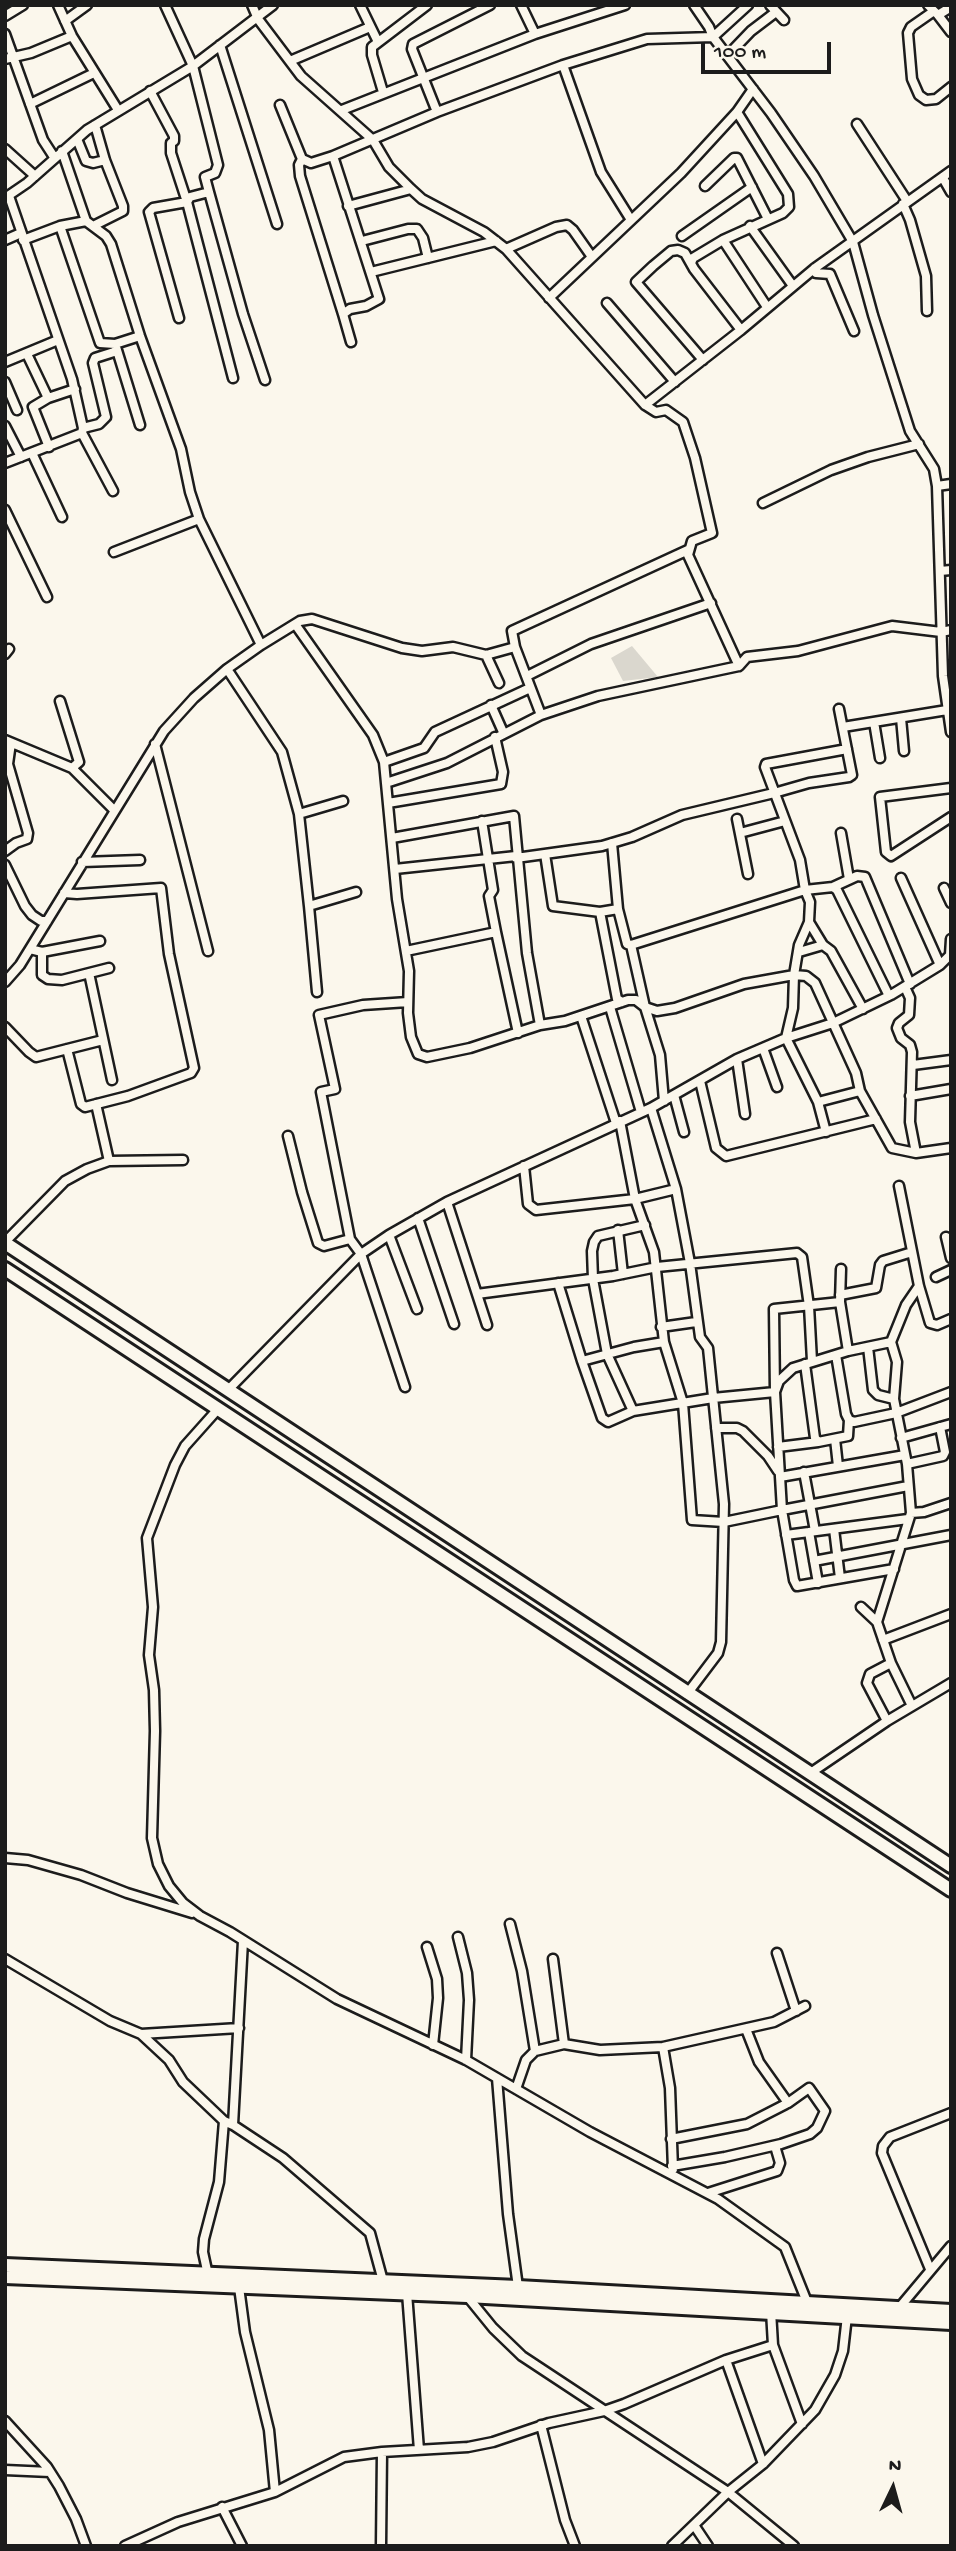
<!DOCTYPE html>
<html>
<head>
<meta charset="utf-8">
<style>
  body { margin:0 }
  #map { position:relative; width:956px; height:2551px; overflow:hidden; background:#fbf7ec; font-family:"Gochi Hand",sans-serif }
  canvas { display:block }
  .frame { position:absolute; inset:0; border:7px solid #1c1c1c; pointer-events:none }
  .north { position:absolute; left:858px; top:2453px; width:70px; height:70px; -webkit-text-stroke:5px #fbf7ec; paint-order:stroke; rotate:5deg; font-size:19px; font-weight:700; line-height:28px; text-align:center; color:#1c1c1c }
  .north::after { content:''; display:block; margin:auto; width:24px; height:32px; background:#1c1c1c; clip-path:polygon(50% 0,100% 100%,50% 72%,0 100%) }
  .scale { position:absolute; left:701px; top:42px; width:130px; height:32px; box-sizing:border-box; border:4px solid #1c1c1c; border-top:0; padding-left:9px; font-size:21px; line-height:24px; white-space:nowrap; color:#1c1c1c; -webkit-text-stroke:5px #fbf7ec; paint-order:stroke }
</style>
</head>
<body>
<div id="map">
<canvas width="956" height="2551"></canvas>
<div class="frame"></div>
<div class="north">N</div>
<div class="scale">100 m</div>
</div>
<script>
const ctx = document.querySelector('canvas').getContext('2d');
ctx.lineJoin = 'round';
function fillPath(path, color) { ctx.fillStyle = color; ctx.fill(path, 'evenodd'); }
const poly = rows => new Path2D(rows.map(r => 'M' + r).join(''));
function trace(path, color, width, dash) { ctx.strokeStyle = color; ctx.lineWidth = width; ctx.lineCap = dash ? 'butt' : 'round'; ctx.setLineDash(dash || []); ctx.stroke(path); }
fillPath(poly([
  [632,646,658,677,623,681,611,658]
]), '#dad7ce');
const street = poly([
  [58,5,72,36,118,110],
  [165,5,193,66,218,165,215,173,205,177,209,192,243,314,265,380],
  [252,5,258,19,301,76,373,140,389,167,411,189,422,199,484,232,506,249,645,405,656,412,666,410,683,422,695,458,712,533,692,541,688,555,739,666],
  [360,5,378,42],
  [521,5,535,34],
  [694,5,709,27,713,37,771,113,814,176,853,242,873,315,910,431,934,469,937,486,943,676,951,732],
  [770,5,784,20],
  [928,5,938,15,951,32],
  [934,11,911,27,908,33,912,79,919,95,926,100,936,99,951,87],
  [938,15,951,7],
  [5,16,23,5],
  [65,21,87,5],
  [5,34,43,140,54,157],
  [220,45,277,224],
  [728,55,751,31,776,12],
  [5,59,31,53,72,36],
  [290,61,370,27],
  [563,65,601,172,631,220],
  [150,91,174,136,174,141,171,143,171,153,187,202,153,208,149,212,179,318],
  [383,92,372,55,372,47,427,5],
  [30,104,94,73],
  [280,105,302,159,299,165,300,176,343,314],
  [342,110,535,34,625,5],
  [437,112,412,49,413,44,490,5],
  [857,124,907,201],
  [77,139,86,161,93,163,105,160],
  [5,149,35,176],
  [62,151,86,221],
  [302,159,311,163,333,156],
  [943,178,951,192],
  [705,186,734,158,737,158,768,219],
  [209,192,190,197,187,202,233,378],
  [9,196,72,379,83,428,82,433,113,491],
  [5,198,27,183,87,130,193,66,273,5],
  [903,204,910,220,926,276,927,311],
  [348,206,411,189],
  [60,226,100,343,115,344,140,336],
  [93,226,123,211,123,206,105,160,95,125],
  [750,226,793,286],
  [682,236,752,187],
  [5,240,21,233],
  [23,240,60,226,86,221,106,236,111,244,140,336,181,449,190,492,199,519,261,645],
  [723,240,767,307],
  [362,241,408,229,417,229,423,238,428,258],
  [506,249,556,227,567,225,573,230,592,257],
  [691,263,693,258,723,240,783,213,789,207,788,194,737,112],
  [815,268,816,273,830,274,854,331],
  [371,272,496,241],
  [549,298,681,173,737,112,753,89],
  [607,303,675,382],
  [351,342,343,314,350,309,366,306,379,299,333,156,437,112,563,65,647,39,713,37,748,5],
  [116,347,140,425],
  [27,354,48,398,75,389],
  [703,360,636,282,653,266,671,251,678,250,685,253,694,269,741,330],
  [5,362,58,340],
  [5,382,17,410],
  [48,398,33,407,49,447],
  [645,405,741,330,815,268,951,171],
  [5,426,21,457],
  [83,428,99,424,106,417,93,363,95,358,117,351],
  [32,453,62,517],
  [5,463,82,433],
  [937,486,951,484],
  [763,503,831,470,868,457,919,444],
  [5,510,47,597],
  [114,552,199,519],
  [940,571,951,570],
  [295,624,373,735,384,762,397,899,409,971,408,1013,411,1037,418,1054,427,1057,470,1048,540,1025,565,1021,628,1000,636,1000,645,1007,657,1011,675,1008,744,984,794,975,806,976,815,983,856,1073,860,1091,892,1148,916,1153,951,1148],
  [5,654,9,649],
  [486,655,499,683],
  [227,669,282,752,299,814,343,801],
  [527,676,591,644,711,603],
  [491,705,503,732],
  [541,715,515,647,512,631,688,550],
  [901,718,904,751],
  [874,722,880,758],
  [843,727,947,710],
  [5,740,72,768,79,762,60,701],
  [155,744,208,951],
  [847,749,766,764,765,767,800,860,805,890,810,902,809,922,799,945,794,975,793,1008,786,1038,818,1102,860,1091],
  [384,762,424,748,435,732,530,688],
  [72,768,114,810],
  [386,783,447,763,541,715,598,696,739,666,747,657,798,651,892,626,941,632,951,630],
  [951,788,880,797,886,852,891,856,951,817],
  [388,803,501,784,503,772,495,737],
  [299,814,309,906,356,892],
  [737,819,748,874],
  [482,821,493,890,489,896,496,932],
  [740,833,785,821],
  [841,833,849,879],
  [392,838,514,816,527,953,540,1025],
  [612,843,618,909,627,944,631,945,805,890,833,887,837,890,889,996],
  [5,851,16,843,27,839,28,833,8,764,11,743],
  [545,854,553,906,600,912,618,909],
  [516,858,602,846,632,837,682,815,774,793,809,783,849,777,852,775,839,709],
  [82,862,140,860],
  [5,865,25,906,32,915,41,921,47,921],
  [395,869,516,856],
  [901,878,940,965],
  [833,887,857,876,865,877,910,984],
  [944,888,951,903],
  [64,893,77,894,161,888,169,954,194,1068,191,1073,128,1096,85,1107,81,1104,67,1049],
  [309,906,317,992],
  [600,912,617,999,622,1002],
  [809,922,823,945,831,951,863,1009],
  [631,945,645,1007,660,1055,664,1101],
  [30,949,42,952,100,941],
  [406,951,496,932,518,1033],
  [42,952,42,975,48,979,62,980,109,968],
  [799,952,823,945],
  [89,973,112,1080],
  [5,982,20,965,164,731,194,698,227,669,261,645,300,621,312,619,402,648,422,651,453,647,486,655,515,647],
  [905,987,910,998,909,1015,899,1023,897,1028,901,1038,910,1045,912,1052,910,1122,916,1153],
  [610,1007,641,1112],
  [581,1016,616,1123],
  [5,1027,29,1052,36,1057,103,1040],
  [763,1048,777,1087],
  [737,1059,745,1114],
  [913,1065,951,1060],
  [700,1081,716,1148,726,1156,876,1119],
  [674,1095,684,1132],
  [910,1096,951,1089],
  [818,1102,826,1132],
  [96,1104,109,1161],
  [651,1108,676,1189,690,1263,700,1337,708,1348,724,1504,721,1642,718,1653,687,1694],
  [620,1121,635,1199,654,1252,664,1342,683,1403,692,1520,724,1522,782,1510,775,1392,774,1309,840,1302],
  [288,1136,302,1192,318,1243,324,1246,350,1239],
  [524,1166,528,1204,536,1210,635,1199,676,1189],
  [899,1186,919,1286,930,1323,937,1325,951,1319],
  [447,1202,487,1325],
  [418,1218,454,1324],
  [645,1225,598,1236,594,1242,592,1251,593,1279,607,1354,633,1411,713,1398,775,1392,779,1381,793,1368,848,1351,891,1342],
  [618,1230,623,1274],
  [389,1235,417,1309],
  [946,1237,951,1258],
  [5,1242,65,1181,87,1169,109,1161,183,1160],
  [841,1269,840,1302,848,1351],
  [936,1277,951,1270],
  [558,1283,582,1361,602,1418,608,1422,633,1411],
  [477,1294,613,1276,657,1267,797,1253,802,1257,809,1306,812,1361],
  [840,1295,876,1288,880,1265,883,1261,912,1252],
  [661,1327,696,1322],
  [868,1347,873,1390,878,1395,894,1399],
  [836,1355,846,1414,849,1420,854,1422,896,1413,951,1392],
  [582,1361,634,1347,664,1342],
  [805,1364,815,1438,818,1442,848,1436,849,1420],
  [405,1387,361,1254,350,1239,321,1092,335,1089,319,1015,363,1005,408,1002],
  [228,1390,361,1254,389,1235,447,1202,651,1108,737,1059,786,1038,833,1023,891,995,940,965,950,955,951,939],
  [218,1409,185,1446,175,1465,147,1538,153,1607,149,1655,154,1690,155,1731,152,1838,158,1864,169,1886,183,1903,200,1916,230,1932,337,1999,466,2060,590,2132,718,2199,785,2247,807,2302],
  [716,1428,737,1428,743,1431,768,1456,778,1471],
  [901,1438,951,1424],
  [835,1439,838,1466],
  [778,1447,818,1442],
  [907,1464,943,1456,945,1452,940,1427],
  [804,1472,815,1531],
  [780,1477,905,1455],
  [911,1513,924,1512,951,1503],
  [834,1529,840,1578],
  [809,1532,818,1583],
  [786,1535,908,1519],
  [814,1561,951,1535],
  [894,1569,797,1586,794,1580,782,1510,908,1486],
  [861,1607,877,1622,891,1663,912,1706],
  [877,1622,911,1513,907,1464,894,1399,897,1362,891,1342,906,1305,919,1286],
  [883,1640,951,1614],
  [887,1721,867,1683,870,1674,891,1663],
  [809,1774,887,1721,951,1683],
  [5,1858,28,1860,81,1875,127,1893,192,1913],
  [510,1924,522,1971,535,2051],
  [458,1937,467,1973,469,2000,466,2060],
  [427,1947,437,1979,438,1998,433,2045],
  [777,1953,796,2011],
  [5,1959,110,2021,141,2034,169,2060,183,2082,224,2121,233,2125,283,2158,370,2233,383,2281],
  [553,1959,564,2044],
  [141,2034,239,2028],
  [663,2047,670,2088,673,2169],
  [497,2078,508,2214,518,2287],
  [516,2089,526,2060,535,2051,564,2044,600,2050,663,2047,774,2022,805,2006],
  [233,2125,243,1941],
  [671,2139,747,2124,788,2103,759,2062,746,2029],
  [672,2166,725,2157,781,2144,810,2134,817,2128,825,2111,809,2088,788,2103],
  [708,2193,777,2171,780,2163,775,2146],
  [930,2269,882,2153,883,2146,890,2137,951,2113],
  [208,2275,203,2252,204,2239,219,2182,224,2121],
  [239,2287,245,2332,269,2430,275,2492],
  [407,2293,419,2450],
  [467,2296,493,2328,522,2356,728,2492,794,2546],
  [899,2308,951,2246],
  [771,2311,773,2345,802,2424],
  [726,2360,763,2464],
  [5,2421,47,2467,59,2486,76,2519,86,2546],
  [541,2425,565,2520,575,2546],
  [5,2470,50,2472],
  [222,2507,242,2546],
  [694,2525,708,2546],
  [125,2546,178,2522,275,2492,344,2457,382,2452,468,2447,493,2442,549,2423,604,2411,624,2404,726,2360,773,2345],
  [381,2546,382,2452],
  [672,2546,728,2492,763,2464,815,2410,835,2375,843,2351,847,2316]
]);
const primary = poly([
  [5,1243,951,1866],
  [5,1269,951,1890],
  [5,2265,518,2287,951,2311],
  [5,2277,467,2296,951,2323]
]);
trace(street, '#1c1c1c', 13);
trace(primary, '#1c1c1c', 18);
trace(street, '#fbf7ec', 8);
trace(primary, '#fbf7ec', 12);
</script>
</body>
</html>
